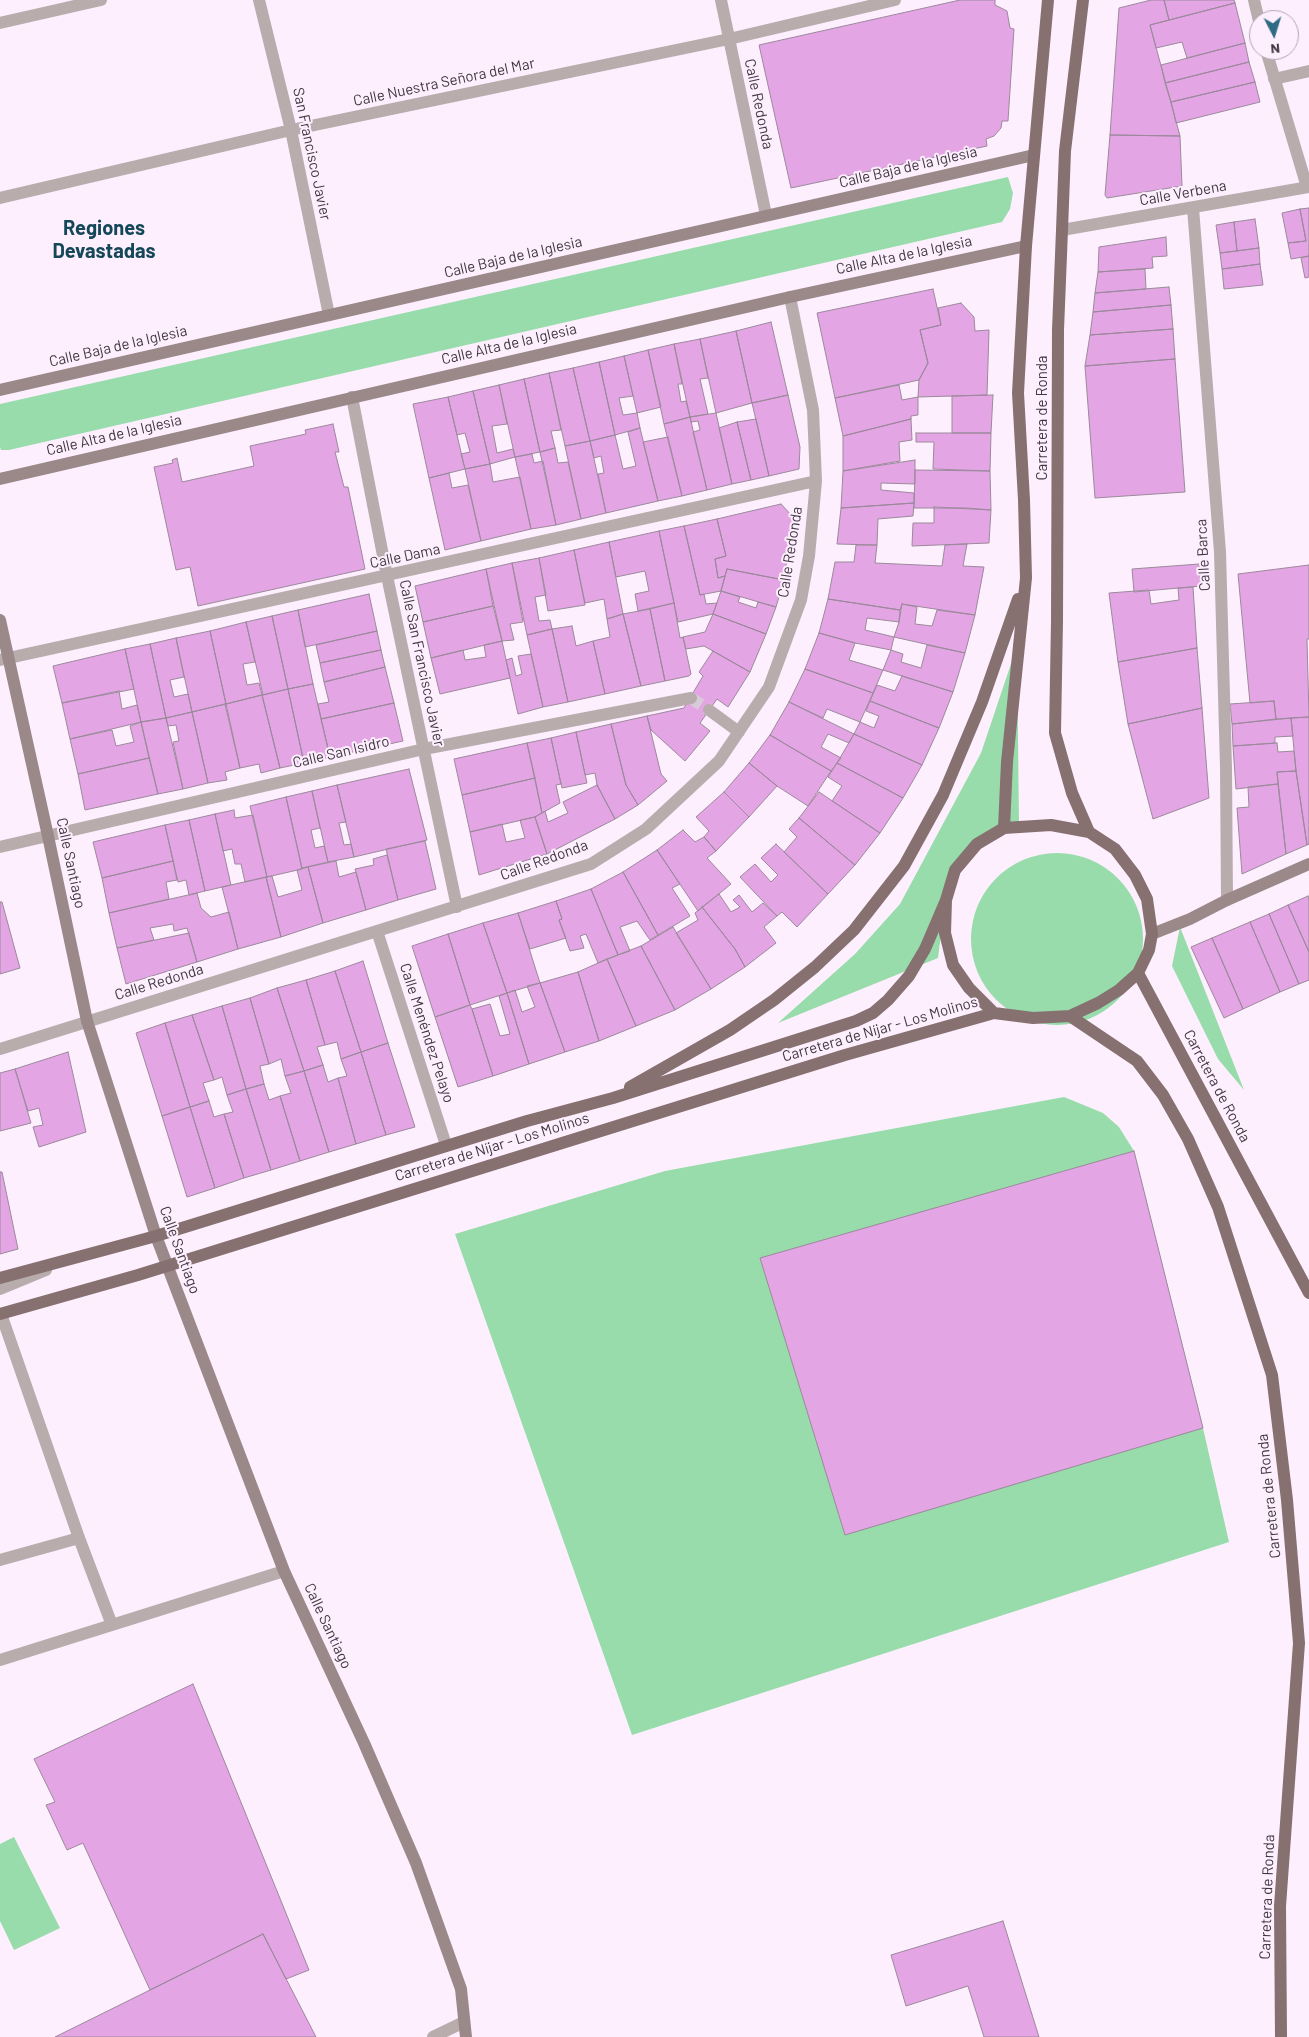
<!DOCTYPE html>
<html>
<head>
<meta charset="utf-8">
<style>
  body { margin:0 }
  #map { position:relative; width:1309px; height:2037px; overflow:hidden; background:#feeffe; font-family:Barlow,sans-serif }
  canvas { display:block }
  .north { position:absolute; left:1249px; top:10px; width:50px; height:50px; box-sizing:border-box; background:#feeffe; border:1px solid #b2a6b2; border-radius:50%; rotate:175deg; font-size:14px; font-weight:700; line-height:20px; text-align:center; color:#403840 }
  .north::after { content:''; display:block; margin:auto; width:18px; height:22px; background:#2f6c83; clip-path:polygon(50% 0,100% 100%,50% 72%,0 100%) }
</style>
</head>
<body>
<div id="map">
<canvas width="1309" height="2037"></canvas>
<div class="north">N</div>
</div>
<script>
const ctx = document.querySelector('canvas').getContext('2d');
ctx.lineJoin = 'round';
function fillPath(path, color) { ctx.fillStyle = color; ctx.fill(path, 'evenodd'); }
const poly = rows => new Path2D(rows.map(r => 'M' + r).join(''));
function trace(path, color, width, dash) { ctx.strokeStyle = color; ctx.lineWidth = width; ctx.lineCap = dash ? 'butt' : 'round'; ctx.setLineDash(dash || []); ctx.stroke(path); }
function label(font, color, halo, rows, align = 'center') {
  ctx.font = font + ' Barlow,sans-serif'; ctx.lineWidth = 4; ctx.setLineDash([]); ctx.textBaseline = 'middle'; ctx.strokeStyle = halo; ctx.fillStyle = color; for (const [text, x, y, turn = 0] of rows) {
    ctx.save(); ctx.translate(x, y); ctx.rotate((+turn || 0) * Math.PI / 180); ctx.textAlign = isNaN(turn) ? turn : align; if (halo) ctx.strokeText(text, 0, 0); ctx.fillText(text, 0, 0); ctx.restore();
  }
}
fillPath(poly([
  [1008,177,1013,193,1010,209,1002,222,9,450,1,450,0,447,0,404],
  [1017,646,1019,827,1004,830,958,867,942,926,938,958,778,1023,855,954,900,904,981,753],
  '971 939a86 86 0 1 1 172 0a86 86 0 1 1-172 0Z',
  [1180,927,1244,1090,1218,1059,1172,966],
  [1064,1097,1103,1113,1119,1127,1134,1151,1203,1428,1229,1542,632,1735,455,1234,665,1171],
  [14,1837,60,1928,14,1950,0,1921,0,1844]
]), '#97dcaa');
const building = poly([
  [960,0,995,0,995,5,1007,11,1010,28,1014,29,1008,121,1002,121,1001,128,994,136,986,139,987,146,791,188,759,45,960,0],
  [1151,0,1164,0,1169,20,1150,25,1180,136,1110,135,1119,8,1151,0],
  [1164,0,1234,0,1235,3,1169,20,1164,0],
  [1235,3,1245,43,1187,58,1182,42,1156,48,1150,25,1235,3],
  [1245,43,1249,62,1165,83,1161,65,1245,43],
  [1249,62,1255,82,1171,102,1165,83,1249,62],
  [1255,82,1260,102,1176,123,1171,102,1255,82],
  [1110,135,1180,136,1182,186,1107,198,1105,195,1110,135],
  [1309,208,1309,256,1291,259,1288,243,1306,241,1300,209,1309,208],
  [1300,209,1306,241,1288,243,1282,213,1300,209],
  [1255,219,1259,248,1237,251,1234,222,1255,219],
  [1234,222,1237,251,1220,253,1216,225,1234,222],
  [1166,237,1167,256,1152,257,1153,268,1098,272,1099,247,1166,237],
  [1259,248,1260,264,1222,269,1220,253,1259,248],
  [1309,256,1309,277,1305,278,1301,258,1309,256],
  [1260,264,1263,285,1224,289,1222,269,1260,264],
  [1145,269,1146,289,1095,293,1098,272,1145,269],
  [1169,287,1171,305,1093,312,1095,293,1169,287],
  [933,289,941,325,920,330,928,363,919,380,835,398,817,313,933,289],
  [961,303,974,317,975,331,989,330,987,395,918,397,919,380,928,363,920,330,941,325,938,308,961,303],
  [1171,305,1173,329,1090,335,1093,312,1171,305],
  [771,322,788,395,752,403,736,331,771,322],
  [1173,329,1175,359,1085,366,1090,335,1173,329],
  [736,331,752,403,716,413,700,339,736,331],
  [700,339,708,378,700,379,708,414,690,417,674,344,700,339],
  [674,344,682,384,678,384,681,402,686,401,690,417,664,424,648,350,674,344],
  [648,350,661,407,637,413,624,356,648,350],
  [624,356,633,396,619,398,623,415,637,413,640,428,615,435,599,362,624,356],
  [1175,359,1185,492,1095,498,1085,366,1175,359],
  [599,362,615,435,590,441,573,368,599,362],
  [573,368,590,441,565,446,549,373,573,368],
  [549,373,561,430,551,431,555,448,540,452,524,379,549,373],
  [524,379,540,452,515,457,499,385,524,379],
  [499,385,507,424,492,426,497,453,513,449,515,457,490,464,473,391,499,385],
  [899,385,902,400,918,397,918,415,911,416,911,419,843,436,835,398,899,385],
  [473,391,490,464,465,469,461,454,470,452,465,433,457,435,448,397,473,391],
  [788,395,800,447,799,469,769,476,752,403,788,395],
  [993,395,991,433,952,433,952,396,993,395],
  [448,397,465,469,429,478,413,404,448,397],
  [716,413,732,484,707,490,693,432,700,430,698,421,691,422,690,417,716,413],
  [690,417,707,490,682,496,664,424,690,417],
  [756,419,769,476,751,480,737,422,756,419],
  [911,419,912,440,899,442,900,461,843,471,843,436,911,419],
  [737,422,751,480,732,484,719,428,737,422],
  [333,424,339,452,335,452,344,487,348,487,365,569,198,606,190,567,176,570,154,467,173,463,172,460,177,458,182,482,254,466,250,446,306,434,305,430,333,424],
  [640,428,658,501,606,513,598,474,604,473,601,456,594,458,590,441,615,435,623,469,636,466,628,432,640,428],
  [916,433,991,433,990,471,933,469,934,442,916,442,916,433],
  [668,437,682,496,658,501,643,442,668,437],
  [590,441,606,513,581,519,565,446,590,441],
  [555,448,558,463,568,462,581,519,556,525,540,452,555,448],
  [532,454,534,463,543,461,556,525,531,529,515,457,532,454],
  [915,460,915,484,881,483,881,490,914,493,914,503,841,508,843,471,915,460],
  [490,464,493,482,520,477,531,529,481,541,465,469,490,464],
  [915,470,990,471,991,510,967,508,914,508,915,470],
  [449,473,452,488,468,485,481,541,445,550,429,478,449,473],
  [914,503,913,516,878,519,877,545,837,544,841,508,914,503],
  [781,504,793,517,784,580,727,569,725,576,718,578,715,559,726,556,717,519,781,504],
  [934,507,991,510,989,543,912,546,913,523,934,523,934,507],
  [717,519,726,556,715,559,718,578,725,576,721,591,700,595,684,526,717,519],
  [684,526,700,595,704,594,706,604,717,603,713,614,678,622,659,531,684,526],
  [659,531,674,603,638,611,635,594,649,591,645,571,616,577,609,542,659,531],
  [609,542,623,614,607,619,604,599,585,603,574,550,609,542],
  [967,544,963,566,984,567,975,615,902,604,900,610,828,599,835,562,854,562,856,545,877,545,875,563,942,566,945,545,967,544],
  [574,550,585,605,548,611,539,558,574,550],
  [539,558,546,595,535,597,539,621,550,620,552,629,527,635,512,563,539,558],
  [512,563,523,622,510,624,514,640,502,641,486,569,512,563],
  [1199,564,1201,586,1134,592,1132,569,1199,564],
  [1309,565,1309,639,1307,639,1309,717,1276,719,1274,701,1250,703,1238,574,1309,565],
  [486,569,493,606,423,622,415,586,486,569],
  [727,569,784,580,776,607,721,591,727,569],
  [1193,587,1197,648,1118,662,1109,593,1149,590,1151,604,1179,600,1178,588,1193,587],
  [721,591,740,597,738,602,756,608,758,602,776,607,766,634,713,614,721,591],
  [369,594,377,631,305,647,298,610,369,594],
  [828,599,900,610,899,622,867,618,865,630,894,637,891,650,855,643,819,633,828,599],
  [674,603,680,638,683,637,691,674,689,676,665,681,650,609,674,603],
  [902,604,917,607,915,624,932,626,937,610,975,615,965,653,894,637,899,622,902,604],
  [493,606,502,641,431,658,423,622,493,606],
  [650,609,665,681,641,686,623,614,650,609],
  [298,610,313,684,288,689,272,616,298,610],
  [623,614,641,686,605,694,593,641,610,637,607,619,623,614],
  [713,614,766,634,750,672,704,646,686,649,683,637,705,632,713,614],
  [272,616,288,689,263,695,246,622,272,616],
  [246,622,255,662,243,664,247,685,259,683,262,695,226,704,210,631,246,622],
  [572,626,576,646,593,641,605,694,568,702,552,629,572,626],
  [552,629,568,702,543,707,527,635,552,629],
  [210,631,226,704,192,712,176,638,210,631],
  [377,631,381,650,320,663,316,645,377,631],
  [819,633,855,643,849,660,883,670,873,693,805,669,819,633],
  [176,638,184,677,170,680,174,697,188,694,192,712,166,718,150,644,176,638],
  [502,641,510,678,440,694,431,658,463,650,465,660,486,657,484,645,502,641],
  [150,644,166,718,141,722,125,649,150,644],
  [927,645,965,653,953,692,883,670,891,650,903,654,901,662,921,668,927,645],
  [1197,648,1202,708,1128,724,1118,662,1197,648],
  [125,649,134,689,62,703,53,666,125,649],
  [381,650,385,667,324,682,320,663,381,650],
  [713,651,750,672,728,707,717,699,700,723,710,731,685,761,651,730,647,716,684,708,703,676,699,672,713,651],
  [531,654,543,707,518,714,506,660,512,658,516,676,522,674,518,656,531,654],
  [385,667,394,703,321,719,318,704,329,702,324,682,385,667],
  [805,669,873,693,860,722,827,709,823,718,789,702,805,669],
  [902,676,953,692,939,728,870,701,877,685,895,691,902,676],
  [313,684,330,757,304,763,288,689,313,684],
  [288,689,304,763,280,768,262,695,288,689],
  [119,691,122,709,137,705,141,722,70,739,62,703,119,691],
  [262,695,280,768,261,773,259,764,240,768,226,704,262,695],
  [870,701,939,728,922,765,854,734,860,722,874,728,879,716,866,711,870,701],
  [1274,701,1276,719,1232,724,1230,704,1274,701],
  [789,702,854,734,849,743,828,734,821,747,841,758,831,771,770,735,789,702],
  [394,703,403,741,330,757,321,719,394,703],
  [225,704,240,768,225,772,227,780,208,783,192,712,225,704],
  [1202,708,1209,798,1153,819,1128,724,1202,708],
  [192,712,208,783,183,789,173,742,179,741,176,725,168,726,166,718,192,712],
  [647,716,661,774,667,781,638,805,626,785,611,724,647,716],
  [1309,717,1309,844,1307,845,1296,771,1291,718,1309,717],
  [166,718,183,789,158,794,141,722,166,718],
  [1291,718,1293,736,1275,737,1275,743,1233,746,1232,724,1291,718],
  [141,722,149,758,78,774,70,739,112,730,116,746,134,742,130,726,141,722],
  [611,724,626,785,638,805,615,819,597,785,595,773,585,775,576,732,611,724],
  [576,732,587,783,562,788,551,738,576,732],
  [854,734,922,765,903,798,837,763,854,734],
  [770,735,831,771,808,806,777,786,749,763,770,735],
  [551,738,561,784,556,785,560,803,542,813,527,743,551,738],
  [527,743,535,778,462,795,454,759,527,743],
  [1277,743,1278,752,1294,751,1296,771,1277,772,1278,784,1236,789,1233,746,1277,743],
  [149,758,158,794,85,810,78,774,149,758],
  [749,763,777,786,749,817,724,792,749,763],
  [837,763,903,798,880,833,832,801,842,786,828,777,837,763],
  [409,769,427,840,354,857,337,785,409,769],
  [1296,771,1307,845,1286,854,1277,772,1296,771],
  [535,778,542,813,535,817,470,832,462,795,535,778],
  [1278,784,1286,854,1242,874,1237,808,1249,807,1248,787,1278,784],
  [337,785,346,822,339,823,344,845,351,844,354,857,328,862,312,791,337,785],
  [597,785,615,819,547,854,535,817,545,811,548,822,568,813,563,802,597,785],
  [312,791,320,828,311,830,315,848,324,846,328,862,302,868,286,797,312,791],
  [724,792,749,817,716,851,704,837,709,831,696,817,724,792],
  [819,792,880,833,855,865,799,818,819,792],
  [286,797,302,869,267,877,250,806,286,797],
  [234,810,235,818,253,815,267,877,245,882,241,864,235,864,232,849,223,851,215,814,234,810],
  [215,814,231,885,205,891,189,820,215,814],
  [535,817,547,854,479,875,470,832,502,824,506,842,525,838,520,820,535,817],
  [799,818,855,865,828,894,784,852,797,837,789,829,799,818],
  [189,820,205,891,189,895,186,880,178,882,165,825,189,820],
  [165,825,173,861,102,878,93,842,165,825],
  [683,830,695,842,704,837,716,851,707,858,731,884,698,911,657,850,683,830],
  [425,841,436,889,398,900,386,849,425,841],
  [776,844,828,894,797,927,782,912,777,916,740,877,755,864,771,882,778,875,761,858,776,844],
  [657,850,680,884,672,888,690,916,658,935,623,872,657,850],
  [387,855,398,900,366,910,355,869,374,865,373,859,387,855],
  [173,861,177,880,166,882,169,899,109,913,102,878,173,861],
  [336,861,339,877,356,872,366,910,323,923,308,867,336,861],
  [308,867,323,923,281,937,266,877,272,876,278,897,302,890,297,870,308,867],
  [623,872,658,935,650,940,637,921,620,927,630,951,618,955,591,889,623,872],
  [266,877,281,937,238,949,222,887,266,877],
  [591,889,618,955,598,963,586,934,580,936,584,948,570,951,559,920,562,919,556,901,591,889],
  [197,893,201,908,211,917,229,912,238,949,197,962,187,928,174,931,173,924,150,928,154,940,117,948,109,913,197,893],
  [719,894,731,912,740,907,733,900,739,895,752,912,763,903,777,916,764,927,776,943,745,967,735,949,702,907,719,894],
  [1308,896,1309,900,1309,952,1288,905,1308,896],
  [556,901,562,919,559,920,566,938,530,949,518,913,556,901],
  [0,902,2,902,20,968,0,974,0,902],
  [1288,905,1309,952,1309,980,1299,984,1269,914,1288,905],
  [702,907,735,949,745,967,711,989,676,933,698,920,695,913,702,907],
  [518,913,540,983,507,993,483,923,518,913],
  [1269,914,1299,984,1280,992,1250,922,1269,914],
  [1250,922,1280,992,1243,1009,1212,938,1250,922],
  [483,923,507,993,470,1005,448,934,483,923],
  [673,927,711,989,675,1010,641,946,673,927],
  [189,933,197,962,126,984,117,948,189,933],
  [448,934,470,1005,435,1017,412,946,448,934],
  [1212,938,1243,1009,1224,1018,1191,947,1212,938],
  [641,946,675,1010,636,1026,607,959,641,946],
  [607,959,636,1026,599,1041,578,972,607,959],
  [363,961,388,1043,361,1052,335,971,363,961],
  [335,971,361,1052,341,1059,337,1042,325,1045,306,980,335,971],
  [578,972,599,1041,565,1052,540,983,578,972],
  [306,980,325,1045,317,1047,323,1065,304,1071,277,988,306,980],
  [540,983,565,1052,529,1064,507,993,515,990,522,1012,535,1007,527,986,540,983],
  [277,988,304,1071,285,1076,281,1059,269,1064,250,998,277,988],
  [507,993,529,1064,493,1076,472,1009,490,1004,500,1036,510,1034,499,996,507,993],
  [250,998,269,1064,260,1066,264,1084,246,1089,222,1006,250,998],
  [470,1005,472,1009,493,1076,458,1087,435,1017,470,1005],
  [222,1006,246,1089,227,1095,222,1077,214,1080,192,1015,222,1006],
  [192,1015,214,1080,203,1083,209,1101,190,1107,165,1023,192,1015],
  [165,1023,190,1107,162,1116,136,1033,165,1023],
  [388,1043,415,1127,386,1135,361,1052,388,1043],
  [68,1052,86,1132,39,1147,33,1127,43,1125,39,1108,28,1111,15,1069,68,1052],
  [361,1052,386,1135,356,1144,338,1078,347,1076,341,1059,361,1052],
  [323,1065,328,1082,338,1078,356,1144,329,1152,304,1071,323,1065],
  [15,1069,31,1123,0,1131,0,1073,15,1069],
  [304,1071,329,1152,300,1161,280,1096,291,1093,285,1076,304,1071],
  [264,1084,269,1100,280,1096,300,1161,271,1170,246,1089,264,1084],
  [246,1089,271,1170,244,1178,224,1114,233,1112,227,1095,246,1089],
  [209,1101,214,1117,224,1114,244,1178,215,1188,190,1107,209,1101],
  [190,1107,215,1188,187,1197,162,1116,190,1107],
  [1134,1151,1203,1428,845,1535,760,1258,1134,1151],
  [0,1172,2,1172,18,1249,0,1254,0,1172],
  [193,1684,309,1970,286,1979,263,1934,150,1990,83,1843,67,1850,46,1805,55,1802,34,1759,193,1684],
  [1003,1921,1039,2037,984,2037,968,1986,906,2006,891,1955,1003,1921],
  [263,1934,316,2037,55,2037,150,1990,263,1934]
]);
fillPath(building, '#e3a5e4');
trace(building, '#9b899b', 1);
trace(poly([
  [691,698,709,710]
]), '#d8cad8', 12, [12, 6]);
trace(poly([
  [0,1289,46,1270],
  [1,1314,79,1538,112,1625],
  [0,1560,79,1538],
  [0,1660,284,1571]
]), '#b9acac', 12);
trace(poly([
  [259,0,291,130,329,315],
  [721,0,766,215],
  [1254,0,1259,21],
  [0,23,101,0],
  [1266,50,1307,187],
  [1274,79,1309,71],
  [0,198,291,130,729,39,895,0],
  [1193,208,1220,552,1226,767,1227,900],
  [1062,230,1309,187],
  [352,397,387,576,457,907],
  [0,660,816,481],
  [709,710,739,732],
  [0,847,424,749,691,698],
  [377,931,446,1145],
  [0,1049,591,864,646,829,719,761,769,687,801,600,809,556,816,481,813,410,790,297],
  [433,2037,464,2022]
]), '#b9acac', 12);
trace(poly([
  [0,390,1034,155],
  [0,479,790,297,1026,246],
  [0,620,48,836,87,1021,156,1236,284,1571,364,1743,416,1863,461,1989,466,2037],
  [1152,934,1190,919,1227,900,1309,864]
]), '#9b8989', 12);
trace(poly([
  [1083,0,1065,151,1062,230,1058,330,1057,621,1055,733,1072,793,1089,832],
  [1051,825,1089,832,1115,849,1135,875,1147,899,1152,934,1149,950,1138,973,1119,990,1098,1003,1070,1016,1033,1018,994,1013,969,988,953,965,945,933,946,900,955,870,977,844,1004,828,1051,825],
  [1004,828,1007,762,1026,578,1024,500,1018,393,1026,246,1048,0],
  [1138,973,1309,1293],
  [1070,1016,1137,1061,1163,1095,1188,1139,1218,1207,1272,1375,1287,1500,1299,1643,1280,1906,1281,2037],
  [630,1087,730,1030,774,1000,815,967,854,930,904,866,943,795,982,702,1018,599],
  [0,1278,156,1236,527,1121,613,1098,856,1021,873,1013,888,1000,909,976,925,949,946,900],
  [0,1314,138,1275,845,1055,994,1013]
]), '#867070', 12);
label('15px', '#403840', '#feeffe', [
  ["Calle Nuestra Señora del Mar",444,82,-12],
  ["Calle Redonda",759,104,78],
  ["San Francisco Javier",312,154,78],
  ["Calle Baja de la Iglesia",908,167,-13],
  ["Calle Verbena",1183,193,-10],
  ["Calle Alta de la Iglesia",904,255,-12],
  ["Calle Baja de la Iglesia",513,257,-13],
  ["Calle Alta de la Iglesia",509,344,-13],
  ["Calle Baja de la Iglesia",118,346,-13],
  ["Carretera de Ronda",1042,418,-90],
  ["Calle Alta de la Iglesia",114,435,-13],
  ["Calle Redonda",790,552,-81],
  ["Calle Barca",1203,555,-93],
  ["Calle Dama",405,556,-12],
  ["Calle San Francisco Javier",422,663,78],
  ["Calle San Isidro",341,752,-13],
  ["Calle Redonda",544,860,-20],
  ["Calle Santiago",71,863,78],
  ["Calle Redonda",159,982,-17],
  ["Carretera de Níjar - Los Molinos",880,1029,-16],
  ["Calle Menéndez Pelayo",427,1033,72],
  ["Carretera de Ronda",1217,1086,62],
  ["Carretera de Níjar - Los Molinos",492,1147,-17],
  ["Calle Santiago",180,1250,70],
  ["Carretera de Ronda",1269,1496,-96],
  ["Calle Santiago",328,1626,65],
  ["Carretera de Ronda",1267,1897,-88]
]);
label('bold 20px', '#144758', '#feeffe', [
  ["Regiones",104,228],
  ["Devastadas",104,251]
]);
</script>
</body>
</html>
